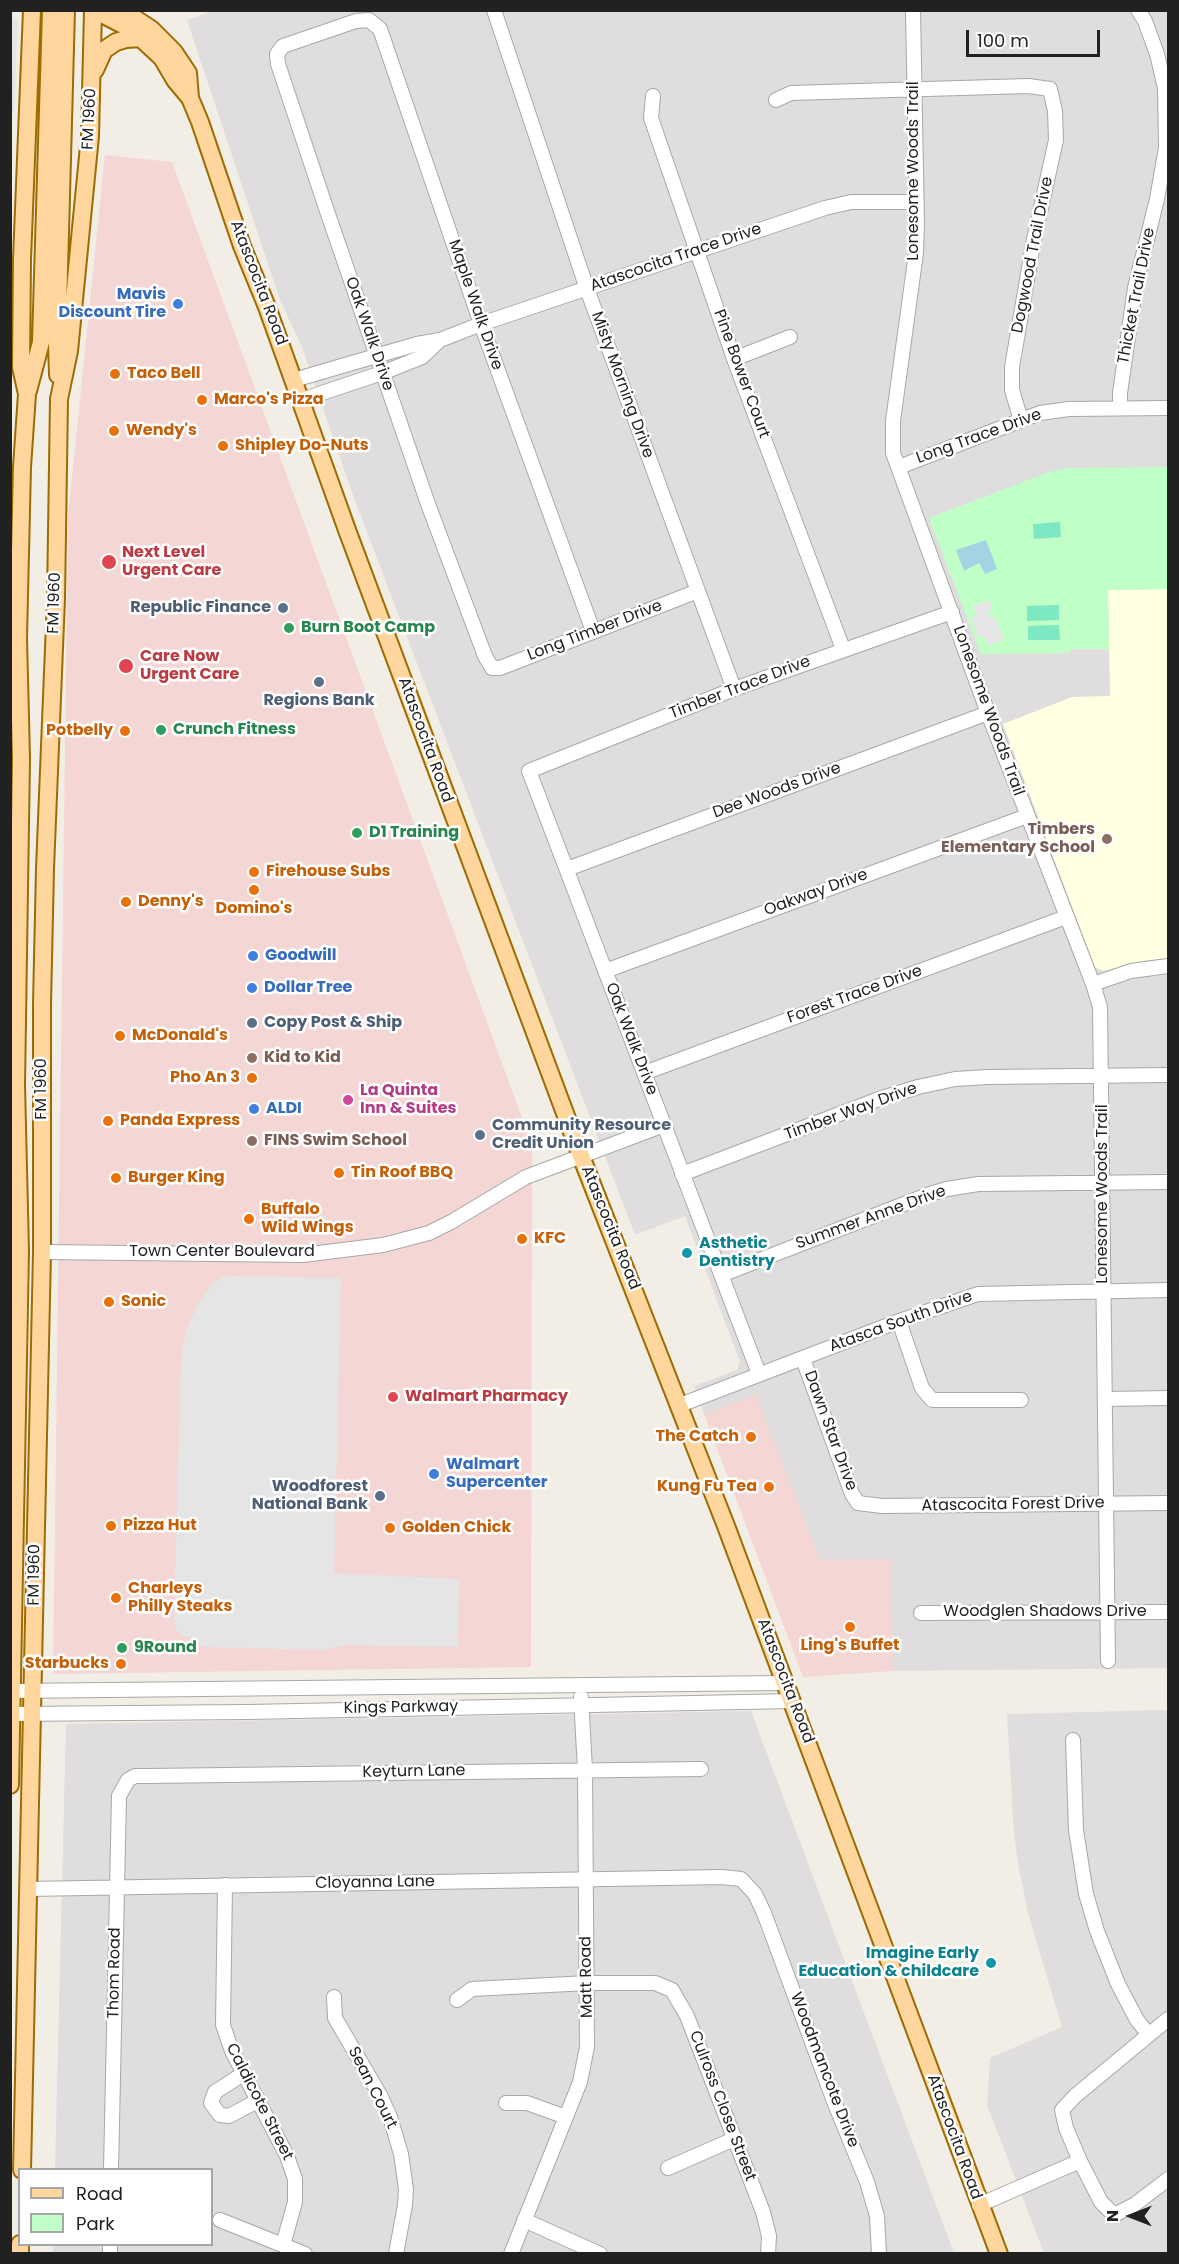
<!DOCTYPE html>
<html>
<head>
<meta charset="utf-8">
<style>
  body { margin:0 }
  #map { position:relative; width:1179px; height:2264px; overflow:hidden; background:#f2eee6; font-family:Poppins,sans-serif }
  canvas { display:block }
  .frame { position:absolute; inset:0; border:12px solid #212121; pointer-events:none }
  .legend { position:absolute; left:18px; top:2168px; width:195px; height:78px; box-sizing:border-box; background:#fff; border:2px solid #a6a6a6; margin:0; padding:8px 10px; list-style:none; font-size:18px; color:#212121 }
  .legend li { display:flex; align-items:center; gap:12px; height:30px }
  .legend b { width:30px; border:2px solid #a6a6a6 }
  .north { position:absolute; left:1101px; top:2186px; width:60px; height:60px; -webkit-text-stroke:4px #fff; paint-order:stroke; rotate:270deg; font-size:16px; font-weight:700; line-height:24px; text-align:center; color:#212121 }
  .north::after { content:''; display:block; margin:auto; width:21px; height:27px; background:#212121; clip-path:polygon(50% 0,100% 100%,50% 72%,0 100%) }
  .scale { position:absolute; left:966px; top:30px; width:134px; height:27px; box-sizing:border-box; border:3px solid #212121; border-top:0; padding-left:8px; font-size:18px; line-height:21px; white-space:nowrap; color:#212121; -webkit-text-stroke:4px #fff; paint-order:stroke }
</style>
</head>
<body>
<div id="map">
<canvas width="1179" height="2264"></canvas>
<div class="frame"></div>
<ul class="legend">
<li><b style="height:8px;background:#ffd79e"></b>Road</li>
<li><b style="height:16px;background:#c0ffc6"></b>Park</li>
</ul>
<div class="north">N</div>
<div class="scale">100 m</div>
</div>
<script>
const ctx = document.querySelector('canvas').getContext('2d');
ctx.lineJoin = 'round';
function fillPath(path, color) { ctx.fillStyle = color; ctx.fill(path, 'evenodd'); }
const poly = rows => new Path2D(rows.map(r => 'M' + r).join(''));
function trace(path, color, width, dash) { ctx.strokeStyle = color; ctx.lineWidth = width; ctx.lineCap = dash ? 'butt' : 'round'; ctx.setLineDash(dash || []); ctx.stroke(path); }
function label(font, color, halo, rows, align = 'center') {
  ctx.font = font + ' Poppins,sans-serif'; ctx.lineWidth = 5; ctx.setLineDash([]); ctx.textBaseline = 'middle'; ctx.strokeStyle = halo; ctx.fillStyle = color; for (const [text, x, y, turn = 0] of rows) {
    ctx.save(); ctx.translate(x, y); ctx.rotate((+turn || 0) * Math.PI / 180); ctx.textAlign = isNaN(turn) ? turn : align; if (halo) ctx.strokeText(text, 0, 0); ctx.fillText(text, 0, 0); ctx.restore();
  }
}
fillPath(poly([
  [215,10,1168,11,1168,1668,893,1671,891,1559,820,1560,756,1396,704,1414,694,1386,737,1370,740,1362,685,1216,635,1235,354,498,302,347,280,300,187,20],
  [1168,1710,1168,2253,1044,2253,987,2105,990,2058,1062,2027,1028,1913,1018,1863,1014,1834,1007,1714],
  [751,1711,954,2253,53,2254,53,2245,212,2244,212,2170,55,2169,66,1724]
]), '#dfdddd');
fillPath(poly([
  [105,155,172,162,532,1145,531,1667,53,1674,68,516],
  [756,1395,820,1560,891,1559,893,1671,803,1677,704,1414]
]), '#f4d6d4');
fillPath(poly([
  [1168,589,1168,959,1147,960,1103,971,1095,967,1090,954,1003,724,1072,697,1110,696,1108,590]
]), '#ffffe2');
fillPath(poly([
  [1168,467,1168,589,1108,590,1109,649,1071,649,1070,653,981,654,929,518,1049,472,1067,468]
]), '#c0ffc6');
fillPath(poly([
  [1060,522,1061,537,1034,539,1033,524],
  [1059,605,1059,620,1027,621,1027,606],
  [1059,625,1060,640,1028,640,1028,626]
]), '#7de8c1');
fillPath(poly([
  [11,19,18,19,14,113,10,113],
  [989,600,993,609,988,611,990,618,995,617,1004,640,988,646,984,636,978,638,971,618,977,615,973,606],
  [230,1276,341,1278,334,1573,459,1579,458,1647,347,1645,324,1650,201,1647,197,1639,181,1635,176,1629,174,1620,181,1358,186,1330,199,1302,212,1284,221,1278]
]), '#e5e5e5');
fillPath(poly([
  [986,540,997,569,985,574,979,563,964,571,956,550]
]), '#a2d4e4');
const minor = poly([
  [494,10,587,289,734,689],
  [913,10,917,224,916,253,893,421,893,453,988,713,1093,984,1100,1007,1108,1661],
  [653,96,651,118,734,359,843,649],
  [776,100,791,93,1028,86,1050,89,1055,111,1056,140,1034,239,1012,367,1012,390,1021,420],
  [734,359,790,337],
  [294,380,417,344,440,340,481,324,825,208,851,202,917,202],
  [301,400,382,373,422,357,440,340],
  [1120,408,1120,393,1135,288,1157,199,1166,148,1165,88,1157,54,1145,21,1138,10],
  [899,467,1040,413,1069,409,1168,408],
  [593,631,481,324,380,29,369,20,356,21,283,46,277,54,278,64,328,214,428,504,485,656,492,668,500,668,698,591],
  [567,869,988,713],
  [605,971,1027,816],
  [1093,984,1131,971,1168,966],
  [644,1073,1066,917],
  [682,1174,879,1099,918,1087,955,1079,987,1077,1168,1075],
  [42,1252,303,1255,383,1245,429,1233,451,1222,526,1177,664,1125],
  [721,1275,930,1194,947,1189,978,1184,1168,1182],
  [899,1321,922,1388,932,1400,1021,1400],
  [803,1359,852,1494,858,1503,882,1506,1168,1503],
  [759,1374,529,771,734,689,952,612],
  [1105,1399,1168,1398],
  [680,1405,899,1321,978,1294,1168,1290],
  [921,1613,1168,1612],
  [10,1691,785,1683],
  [10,1714,248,1712,792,1701],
  [1073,1740,1076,1830,1086,1894,1097,1931,1118,1984,1137,2020,1149,2035],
  [225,1885,223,2025,232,2051,287,2156,295,2179,295,2202,283,2245],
  [28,1889,722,1877,741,1879,755,1894,764,1913,835,2104,867,2182,877,2216,879,2254],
  [334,1997,335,2018,380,2095,390,2117,401,2154,406,2189,405,2205,396,2254],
  [457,2000,472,1989,588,1983,655,1983,672,1990,687,2016,763,2212,769,2236,768,2254],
  [1168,2019,1075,2096,1062,2110,1066,2128,1080,2161,1101,2202,1114,2215,1134,2205,1168,2179],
  [243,2074,215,2092,211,2103,220,2115,229,2116,259,2100],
  [506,2103,527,2103,566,2117],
  [668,2168,734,2139],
  [111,2170,119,1796,128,1780,135,1776,148,1776,701,1769],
  [979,2205,1080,2161],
  [220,2220,305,2254],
  [524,2220,600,2254],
  [110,2252,110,2244],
  [511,2254,580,2082,587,2047,585,1770,581,1697]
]);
const major = poly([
  [94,10,131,29,162,58,175,80,190,98,200,122,242,246,267,307,347,530,581,1156,726,1526,999,2254],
  [122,10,151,29,174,52,188,73,190,98],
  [95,70,104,50,116,42,126,39,142,38],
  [58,375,57,344,66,10],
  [28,391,41,342,51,10],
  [10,1785,20,1251,16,1085,21,758,18,638,22,467,27,394,21,367,22,259,32,10],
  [22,2170,42,1252,42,1004,45,869,56,599,59,399,69,351,90,136,93,10],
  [20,2254,20,2244]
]);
trace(minor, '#a8a8a8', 16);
trace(major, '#9d6c00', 20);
trace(minor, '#fff', 14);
trace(major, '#ffd79e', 16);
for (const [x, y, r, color] of [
  [178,304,6,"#3f7fe0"],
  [115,374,6,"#e8710a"],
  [202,400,6,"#e8710a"],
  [114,431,6,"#e8710a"],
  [223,446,6,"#e8710a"],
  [109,562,8,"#e0444e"],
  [283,608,6,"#5c6f8a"],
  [289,628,6,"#2e9e5b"],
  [126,666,8,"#e0444e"],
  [319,682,6,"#5c6f8a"],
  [161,730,6,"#2e9e5b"],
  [125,731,6,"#e8710a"],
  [357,833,6,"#2e9e5b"],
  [1107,839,6,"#8d6e63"],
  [254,872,6,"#e8710a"],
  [254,890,6,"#e8710a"],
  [126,902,6,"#e8710a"],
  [253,956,6,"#3f7fe0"],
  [252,988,6,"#3f7fe0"],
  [252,1023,6,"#5c6f8a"],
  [120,1036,6,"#e8710a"],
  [252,1058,6,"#8d6e63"],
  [252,1078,6,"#e8710a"],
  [348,1100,6,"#d1479c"],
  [254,1109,6,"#3f7fe0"],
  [108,1121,6,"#e8710a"],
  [480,1135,6,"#5c6f8a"],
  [252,1141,6,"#8d6e63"],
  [339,1173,6,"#e8710a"],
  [116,1178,6,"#e8710a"],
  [249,1219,6,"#e8710a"],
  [522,1239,6,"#e8710a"],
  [687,1253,6,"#0f9aa8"],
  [109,1302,6,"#e8710a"],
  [393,1397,6,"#e0444e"],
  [751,1437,6,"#e8710a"],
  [434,1474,6,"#3f7fe0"],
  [769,1487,6,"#e8710a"],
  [380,1496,6,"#5c6f8a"],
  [111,1526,6,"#e8710a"],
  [390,1528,6,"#e8710a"],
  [116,1598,6,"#e8710a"],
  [850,1627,6,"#e8710a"],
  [122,1648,6,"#2e9e5b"],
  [121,1664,6,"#e8710a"],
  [991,1963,6,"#0f9aa8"]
]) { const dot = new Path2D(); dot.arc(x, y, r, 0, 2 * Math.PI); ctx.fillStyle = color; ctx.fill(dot); trace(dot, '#fff', 2); }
label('16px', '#212121', '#fff', [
  ["FM 1960",90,119,-87],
  ["Lonesome Woods Trail",914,171,-90],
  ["Dogwood Trail Drive",1033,255,-79],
  ["Atascocita Trace Drive",676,258,-19],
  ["Atascocita Road",258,283,69],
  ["Thicket Trail Drive",1137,296,-79],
  ["Maple Walk Drive",475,305,71],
  ["Oak Walk Drive",369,334,71],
  ["Pine Bower Court",741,374,70],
  ["Misty Morning Drive",622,385,70],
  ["Long Trace Drive",979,437,-20],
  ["FM 1960",55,603,-88],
  ["Long Timber Drive",595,631,-21],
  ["Timber Trace Drive",740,688,-21],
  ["Lonesome Woods Trail",988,711,70],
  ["Atascocita Road",425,740,70],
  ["Dee Woods Drive",777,791,-20],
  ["Oakway Drive",816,893,-20],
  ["Forest Trace Drive",855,995,-20],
  ["Oak Walk Drive",631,1039,69],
  ["FM 1960",42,1089,-90],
  ["Timber Way Drive",851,1112,-20],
  ["Lonesome Woods Trail",1103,1194,-90],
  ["Summer Anne Drive",871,1218,-20],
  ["Atascocita Road",610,1228,68],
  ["Town Center Boulevard",222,1252],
  ["Atasca South Drive",901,1322,-20],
  ["Dawn Star Drive",830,1431,70],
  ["Atascocita Forest Drive",1013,1505,-1],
  ["FM 1960",35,1575,-89],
  ["Woodglen Shadows Drive",1045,1612],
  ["Atascocita Road",785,1681,69],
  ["Kings Parkway",401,1708,-1],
  ["Keyturn Lane",414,1772,-1],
  ["Cloyanna Lane",375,1883,-1],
  ["Thom Road",115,1973,-89],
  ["Matt Road",587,1977,-91],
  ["Woodmancote Drive",824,2070,69],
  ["Sean Court",372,2088,63],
  ["Caldicote Street",259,2102,63],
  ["Culross Close Street",722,2106,69],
  ["Atascocita Road",954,2137,70]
]);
label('bold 16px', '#366cbe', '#fff', [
  ["Mavis",166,295,"right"],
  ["Discount Tire",166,313,"right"],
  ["Goodwill",265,956],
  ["Dollar Tree",264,988],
  ["ALDI",266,1109],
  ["Walmart",446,1465],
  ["Supercenter",446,1483]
], 'left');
label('bold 16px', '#c56008', '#fff', [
  ["Taco Bell",127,374],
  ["Marco's Pizza",214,400],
  ["Wendy's",126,431],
  ["Shipley Do-Nuts",235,446],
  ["Potbelly",113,731,"right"],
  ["Firehouse Subs",266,872],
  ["Denny's",138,902],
  ["Domino's",254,909,"center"],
  ["McDonald's",132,1036],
  ["Pho An 3",240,1078,"right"],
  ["Panda Express",120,1121],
  ["Tin Roof BBQ",351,1173],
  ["Burger King",128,1178],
  ["Buffalo",261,1210],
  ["Wild Wings",261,1228],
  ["KFC",534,1239],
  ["Sonic",121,1302],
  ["The Catch",739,1437,"right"],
  ["Kung Fu Tea",757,1487,"right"],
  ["Pizza Hut",123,1526],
  ["Golden Chick",402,1528],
  ["Charleys",128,1589],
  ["Philly Steaks",128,1607],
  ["Ling's Buffet",850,1646,"center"],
  ["Starbucks",109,1664,"right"]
], 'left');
label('bold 16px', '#be3a42', '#fff', [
  ["Next Level",122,553],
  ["Urgent Care",122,571],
  ["Care Now",140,657],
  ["Urgent Care",140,675],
  ["Walmart Pharmacy",405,1397]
], 'left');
label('bold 16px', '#4e5e75', '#fff', [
  ["Republic Finance",271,608],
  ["Regions Bank",319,701,"center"],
  ["Copy Post & Ship",264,1023,"left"],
  ["Community Resource",492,1126,"left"],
  ["Credit Union",492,1144,"left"],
  ["Woodforest",368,1487],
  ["National Bank",368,1505]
], 'right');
label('bold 16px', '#27864d', '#fff', [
  ["Burn Boot Camp",301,628],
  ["Crunch Fitness",173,730],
  ["D1 Training",369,833],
  ["9Round",134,1648]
], 'left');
label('bold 16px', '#785e54', '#fff', [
  ["Timbers",1095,830,"right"],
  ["Elementary School",1095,848,"right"],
  ["Kid to Kid",264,1058],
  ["FINS Swim School",264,1141]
], 'left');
label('bold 16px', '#b23c85', '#fff', [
  ["La Quinta",360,1091],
  ["Inn & Suites",360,1109]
], 'left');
label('bold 16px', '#0d838f', '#fff', [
  ["Asthetic",699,1244],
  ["Dentistry",699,1262],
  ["Imagine Early",979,1954,"right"],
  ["Education & childcare",979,1972,"right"]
], 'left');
</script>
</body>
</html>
